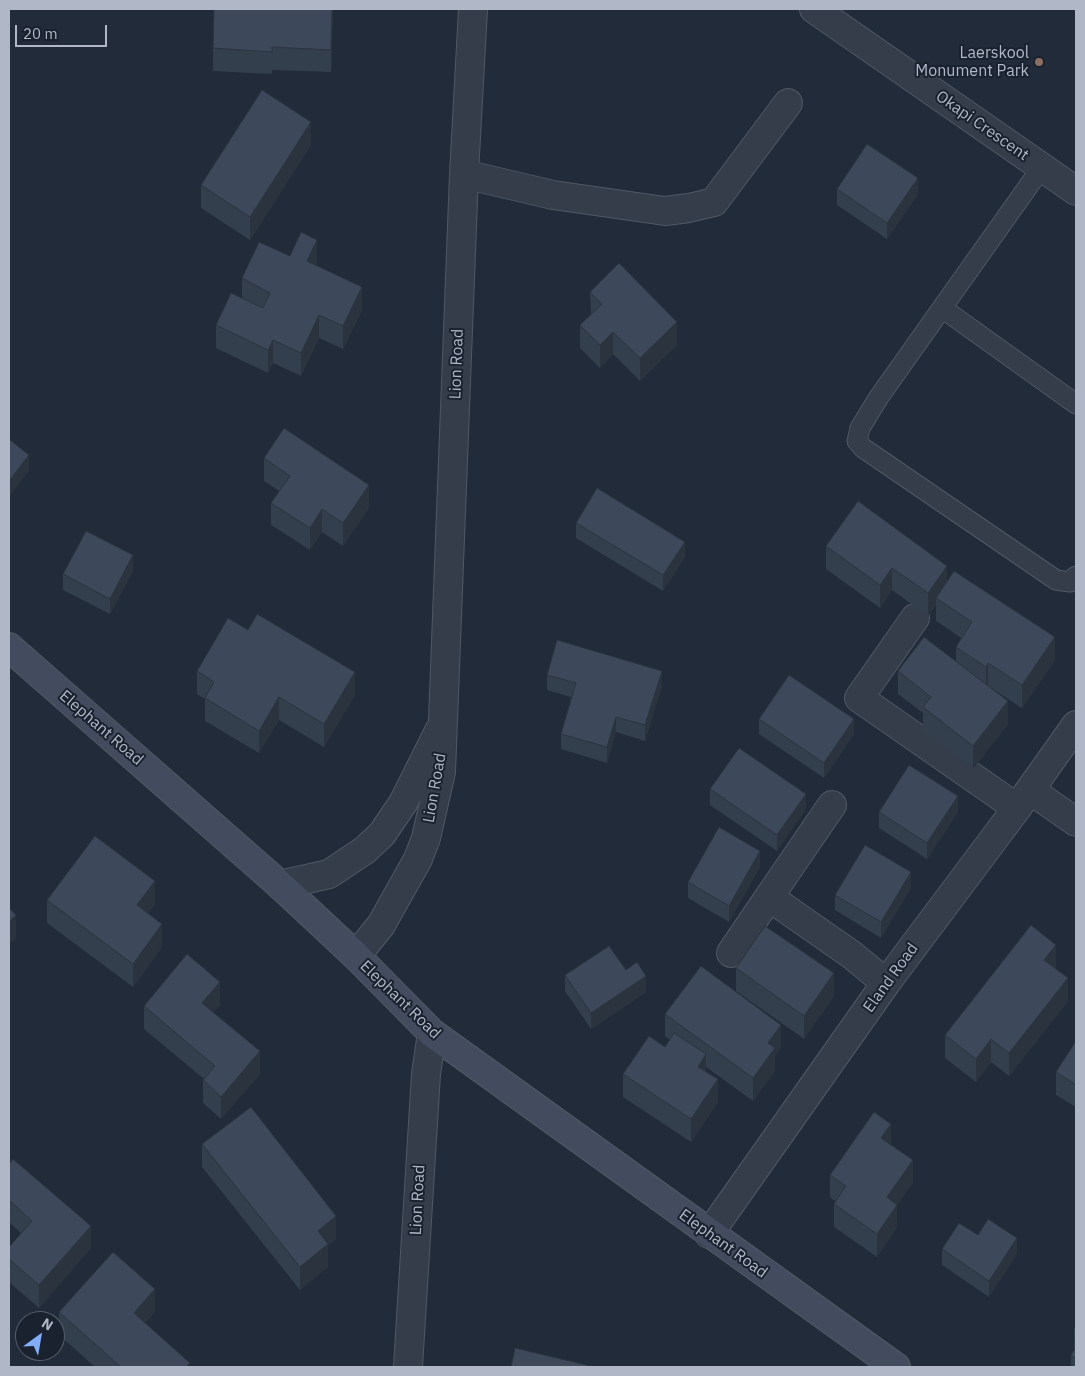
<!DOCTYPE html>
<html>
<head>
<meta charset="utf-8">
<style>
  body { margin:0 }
  #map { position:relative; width:1085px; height:1376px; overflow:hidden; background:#212b3a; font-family:"IBM Plex Sans",sans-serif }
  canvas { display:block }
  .frame { position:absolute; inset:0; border:10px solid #b0b8c7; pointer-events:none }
  .north { position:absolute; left:15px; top:1311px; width:50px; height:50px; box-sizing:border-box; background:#1a222f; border:1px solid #565e6c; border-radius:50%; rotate:32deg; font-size:14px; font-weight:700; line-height:20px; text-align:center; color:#b0b8c7 }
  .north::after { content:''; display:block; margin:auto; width:18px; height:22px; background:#82adfa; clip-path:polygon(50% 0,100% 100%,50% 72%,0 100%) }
  .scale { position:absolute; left:15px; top:25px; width:92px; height:22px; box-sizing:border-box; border:2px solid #b0b8c7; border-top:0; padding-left:6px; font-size:15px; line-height:18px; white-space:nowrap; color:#b0b8c7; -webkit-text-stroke:4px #1a222f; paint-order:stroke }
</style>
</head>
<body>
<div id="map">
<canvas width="1085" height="1376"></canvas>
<div class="frame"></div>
<div class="north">N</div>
<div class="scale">20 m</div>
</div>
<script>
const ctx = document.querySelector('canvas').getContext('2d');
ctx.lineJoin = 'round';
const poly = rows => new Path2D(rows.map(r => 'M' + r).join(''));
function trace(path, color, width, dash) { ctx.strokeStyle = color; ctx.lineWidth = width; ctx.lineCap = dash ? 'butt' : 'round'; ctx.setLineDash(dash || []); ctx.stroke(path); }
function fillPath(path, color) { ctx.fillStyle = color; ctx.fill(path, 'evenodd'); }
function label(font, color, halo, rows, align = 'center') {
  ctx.font = font + ' "IBM Plex Sans",sans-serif'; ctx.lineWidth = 4; ctx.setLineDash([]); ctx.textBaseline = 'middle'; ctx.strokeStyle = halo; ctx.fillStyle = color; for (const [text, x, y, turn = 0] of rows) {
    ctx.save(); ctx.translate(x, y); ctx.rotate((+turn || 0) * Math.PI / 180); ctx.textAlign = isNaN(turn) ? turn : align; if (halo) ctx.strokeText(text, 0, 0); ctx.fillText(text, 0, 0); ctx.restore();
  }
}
const lane = poly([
  [942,308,1042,167],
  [1076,404,942,308,879,397,860,428,857,441,863,448,1056,580,1070,582,1076,576]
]);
const street = poly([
  [814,9,1076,191],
  [464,174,553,195,665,211,689,208,714,202,788,103],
  [915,618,859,698,1017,808],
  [1030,790,1076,822],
  [832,805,769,897,852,955,886,983],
  [280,885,329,874,365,850,382,834,403,803,439,731],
  [731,953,769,897],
  [356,956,381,925,418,859,426,838,441,772,464,174,473,9],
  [709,1234,886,983,1017,808,1076,725],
  [408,1367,426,1074,432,1033]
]);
const secondary = poly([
  [9,647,280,885,356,956,432,1033,896,1367]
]);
trace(lane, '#505865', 21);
trace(street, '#505865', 30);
trace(secondary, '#505865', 30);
trace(lane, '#353d4b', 19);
trace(street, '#353d4b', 28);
trace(secondary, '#434c5e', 28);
fillPath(poly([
  [333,9,331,72,272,70,272,74,213,71,213,48],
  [311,145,250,240,201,208,201,185],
  [837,189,918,194,887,239,837,205],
  [290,256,317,262,316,265,362,310,343,349,319,338,301,376,273,363,268,373,216,348,216,325,242,299,242,278],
  [590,292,677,345,640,381,613,354,600,368,580,348,580,325,591,315],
  [264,458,369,508,343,546,322,532,310,550,271,525,271,503,279,491,264,481],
  [576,523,685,557,663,591,576,538],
  [826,546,947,581,1055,660,1022,708,988,686,1008,724,973,769,923,730,923,713,898,694,898,671,956,661,956,647,961,638,936,621,936,605,928,616,892,590,880,608,826,569],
  [133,571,110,614,63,590,63,574],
  [197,671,355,695,324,747,279,720,259,753,205,721,205,699,197,694],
  [547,675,662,686,645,741,616,732,607,763,561,749,561,734,571,697,547,690],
  [759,719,854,734,824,778,759,734],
  [710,789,806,809,777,851,710,805],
  [879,812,958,812,927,859,879,828],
  [760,867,729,922,688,898,688,882],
  [911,888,881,938,835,910,835,895],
  [47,900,155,904,148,913,162,947,133,987,47,923],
  [736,968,834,996,804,1039,736,991],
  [1056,968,1055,969,1068,1001,1009,1076,991,1062,976,1082,945,1058,945,1035],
  [626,970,646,992,591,1029,565,991,565,975],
  [220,1005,213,1012,260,1074,221,1119,203,1103,203,1080,204,1079,144,1029,144,1006],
  [665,1014,781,1047,775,1056,775,1071,753,1101,706,1067,706,1072,718,1102,691,1142,623,1097,623,1074,665,1047,670,1040,665,1036],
  [1076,1041,1076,1107,1056,1095,1056,1072],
  [202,1144,336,1239,328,1245,328,1267,300,1290,202,1167],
  [891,1145,913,1183,897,1205,897,1227,877,1257,834,1227,834,1204,836,1202,830,1197,830,1175],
  [9,1164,91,1248,39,1308,9,1282,9,1247,21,1233,9,1222],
  [942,1249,1017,1254,989,1297,942,1265],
  [59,1312,155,1312,145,1323,190,1367,95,1367,59,1335],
  [1076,1326,1076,1367,1071,1367,1071,1355,1074,1351,1074,1329]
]), '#343f4d');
fillPath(poly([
  [332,9,333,9,331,72,331,50],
  [311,122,311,145,250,240,250,217],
  [918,178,918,194,887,239,887,223],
  [317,240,317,262,307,284,307,261],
  [362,287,362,310,343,349,343,326],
  [319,315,319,338,301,376,301,353],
  [677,322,677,345,640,381,640,358],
  [613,332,613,354,600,368,600,345],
  [273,340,273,363,268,373,268,350],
  [29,455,29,471,9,497,9,481],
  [369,485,369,508,343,546,343,523],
  [322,509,322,532,310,550,310,528],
  [685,542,685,557,663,591,663,575],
  [133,555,133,571,110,614,110,599],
  [947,566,947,588,936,598,936,605,928,616,928,593],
  [892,568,892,590,880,608,880,585],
  [1055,637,1055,660,1022,708,1022,685],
  [988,663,988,686,986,690,986,667],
  [662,671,662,686,645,741,645,725],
  [355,672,355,695,324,747,324,724],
  [279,697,279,720,259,753,259,731],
  [1008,701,1008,724,973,769,973,746],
  [616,717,616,732,607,763,607,747],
  [854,719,854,734,824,778,824,763],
  [806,794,806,809,777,851,777,835],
  [958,796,958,812,927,859,927,843],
  [760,851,760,867,729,922,729,906],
  [911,872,911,888,881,938,881,922],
  [155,881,155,904,137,928,137,905],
  [16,915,16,938,9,945,9,922],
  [162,924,162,947,133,987,133,964],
  [1056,945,1056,968,1044,983,1044,960],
  [834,973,834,996,804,1039,804,1016],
  [646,976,646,992,591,1029,591,1013],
  [1068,978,1068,1001,1009,1076,1009,1053],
  [220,982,220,1005,202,1025,202,1003],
  [781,1025,781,1047,775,1056,775,1071,753,1101,753,1078,768,1043],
  [991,1039,991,1062,976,1082,976,1059],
  [260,1051,260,1074,221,1119,221,1097],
  [706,1054,706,1077,698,1067],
  [718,1079,718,1102,691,1142,691,1119],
  [891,1124,891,1146,881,1138],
  [913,1160,913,1183,897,1205,897,1227,877,1257,877,1234,887,1197],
  [336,1216,336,1239,328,1245,328,1267,300,1290,300,1267,318,1231],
  [91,1226,91,1248,39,1308,39,1285],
  [1017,1238,1017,1254,989,1297,989,1281],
  [155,1289,155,1312,134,1336,134,1313]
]), '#2b333f');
const building = poly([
  [214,9,332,9,331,50,272,47,272,52,213,48,214,9],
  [262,90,311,122,250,217,201,185,262,90],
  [867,144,918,178,887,223,837,189,867,144],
  [301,232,317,240,307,261,362,287,343,326,319,315,301,353,273,340,268,350,216,325,231,293,263,308,270,293,242,278,259,242,290,256,301,232],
  [619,263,677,322,640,358,613,332,600,345,580,325,602,304,590,292,619,263],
  [284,428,369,485,343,523,322,509,310,528,271,503,290,476,264,458,284,428],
  [9,439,29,455,9,481,9,439],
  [597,488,685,542,663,575,576,523,597,488],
  [858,501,947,566,928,593,892,568,880,585,826,546,858,501],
  [86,531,133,555,110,599,63,574,86,531],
  [954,571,1055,637,1022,685,988,663,986,667,956,647,972,622,936,598,954,571],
  [257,614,355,672,324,724,279,697,259,731,205,698,214,682,197,671,228,618,248,630,257,614],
  [924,637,1008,701,973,746,923,707,931,697,898,671,924,637],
  [557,640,662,671,645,725,616,717,607,747,561,734,576,683,547,675,557,640],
  [789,675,854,719,824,763,759,719,789,675],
  [739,748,806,794,777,835,710,789,739,748],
  [909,765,958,796,927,843,879,812,909,765],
  [719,827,760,851,729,906,688,882,719,827],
  [95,836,155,881,137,905,162,924,133,964,47,900,95,836],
  [865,845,911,872,881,922,835,895,865,845],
  [9,908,16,915,9,922,9,908],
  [1031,925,1056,945,1044,960,1068,978,1009,1053,991,1039,976,1059,945,1035,1031,925],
  [765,926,834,973,804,1016,736,968,765,926],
  [609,946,626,970,637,962,646,976,591,1013,565,975,609,946],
  [187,954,220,982,202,1003,260,1051,221,1097,203,1080,215,1066,144,1006,187,954],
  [701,966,781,1025,768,1043,775,1048,753,1078,665,1014,701,966],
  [674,1033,706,1054,698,1067,718,1079,691,1119,623,1074,649,1036,665,1047,674,1033],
  [1076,1041,1076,1085,1056,1072,1076,1041],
  [251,1107,336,1216,318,1231,328,1244,300,1267,202,1144,251,1107],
  [874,1112,891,1124,881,1138,913,1160,887,1197,897,1205,877,1234,834,1204,846,1186,830,1175,874,1112],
  [13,1159,91,1226,39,1285,9,1259,9,1247,32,1221,9,1200,9,1164,13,1159],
  [988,1219,1017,1238,989,1281,942,1249,959,1223,978,1235,988,1219],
  [113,1252,155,1289,134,1313,190,1363,186,1367,121,1367,59,1312,113,1252],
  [1076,1347,1076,1359,1071,1355,1076,1347],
  [515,1348,595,1367,511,1367,515,1348]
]);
fillPath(building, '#3d495a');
trace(building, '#2b333f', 1);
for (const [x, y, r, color] of [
  [1039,62,5,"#8d6e63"]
]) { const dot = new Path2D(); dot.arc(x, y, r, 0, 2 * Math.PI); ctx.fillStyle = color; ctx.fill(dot); trace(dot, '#1a222f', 2); }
label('16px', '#b0b8c7', '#1a222f', [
  ["Laerskool",1029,53],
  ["Monument Park",1029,71]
], 'right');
label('16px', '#b0b8c7', '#1a222f', [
  ["Okapi Crescent",982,126,35],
  ["Lion Road",457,364,-88],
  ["Elephant Road",101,728,41],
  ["Lion Road",435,788,-80],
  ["Eland Road",891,978,-54],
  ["Elephant Road",400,1000,44],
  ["Lion Road",418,1200,-87],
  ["Elephant Road",723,1244,36]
]);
</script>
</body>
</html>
